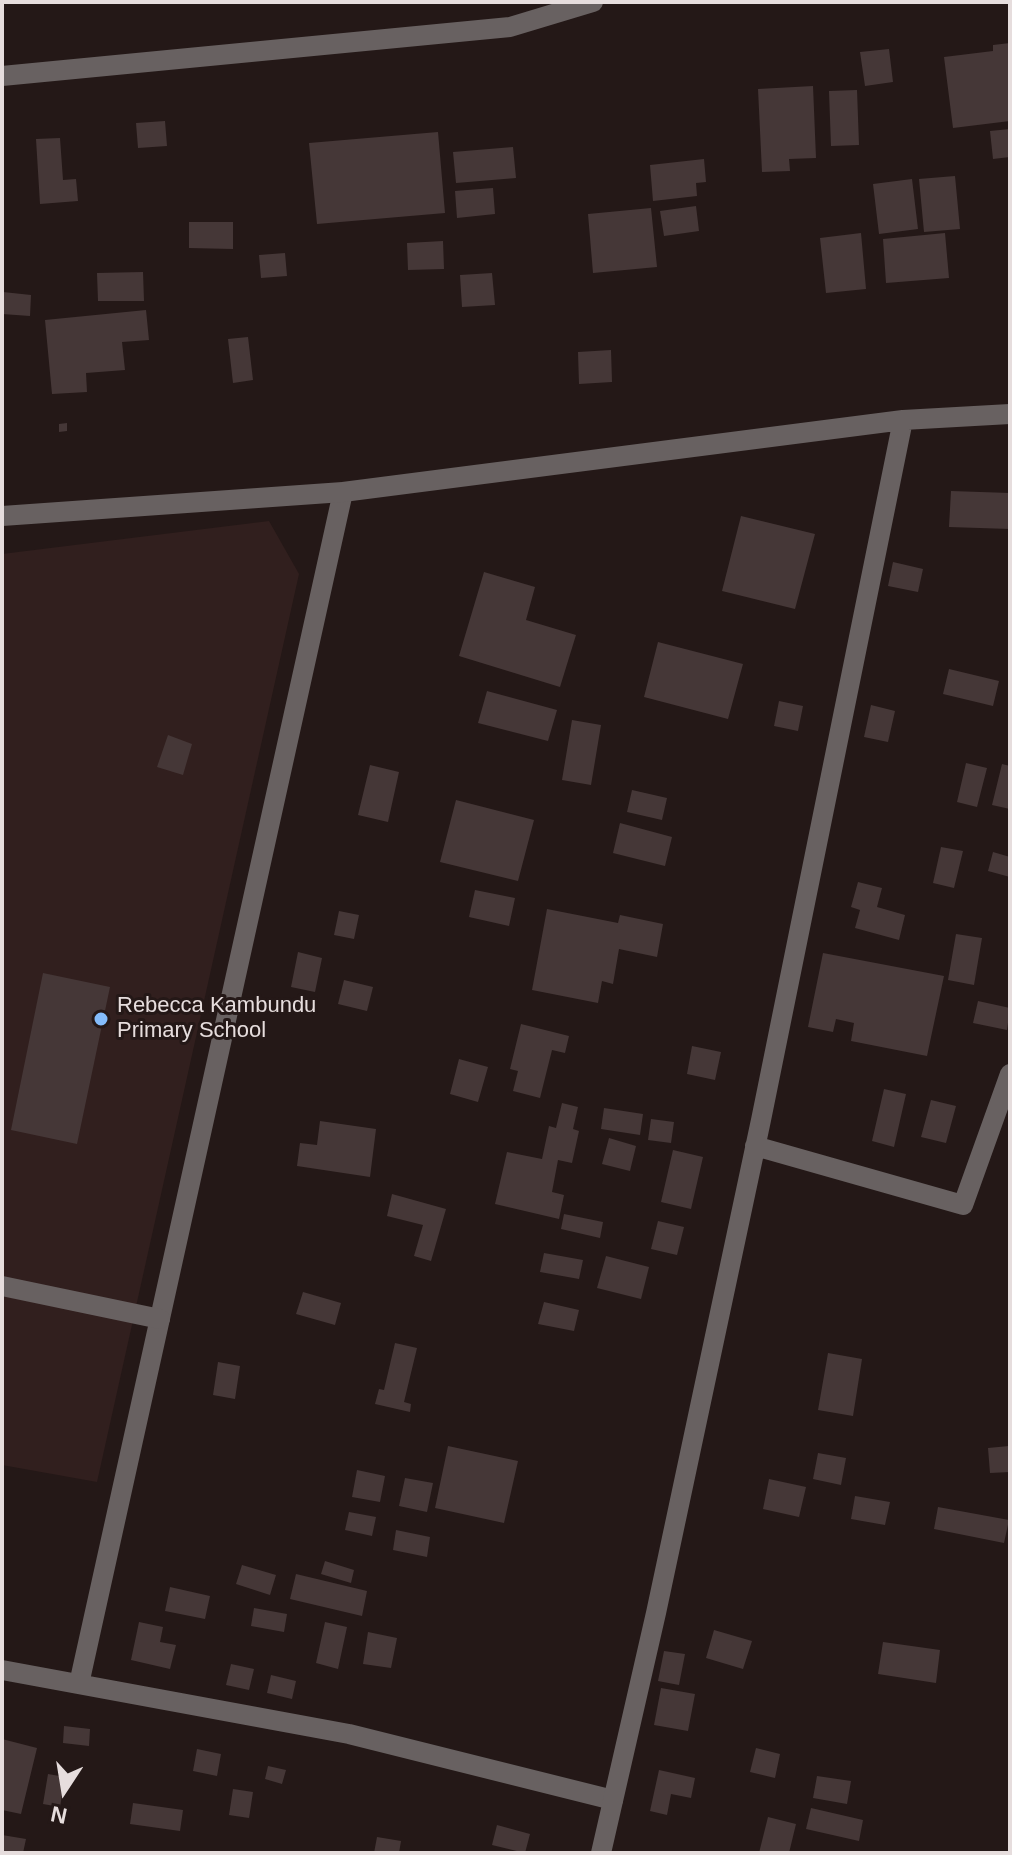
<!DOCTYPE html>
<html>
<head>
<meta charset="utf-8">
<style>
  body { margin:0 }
  #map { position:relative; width:1012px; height:1855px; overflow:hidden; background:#241817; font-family:Arial,sans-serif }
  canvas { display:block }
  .frame { position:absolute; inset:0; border:4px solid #e6dddd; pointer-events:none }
  .north { position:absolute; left:24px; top:1751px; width:80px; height:80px; -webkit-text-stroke:6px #241817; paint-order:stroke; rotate:192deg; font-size:22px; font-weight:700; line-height:32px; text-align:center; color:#e6dddd }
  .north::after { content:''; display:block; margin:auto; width:28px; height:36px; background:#e6dddd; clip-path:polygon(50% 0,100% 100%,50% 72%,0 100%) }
</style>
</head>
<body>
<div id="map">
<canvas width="1012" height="1855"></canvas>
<div class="frame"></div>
<div class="north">N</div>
</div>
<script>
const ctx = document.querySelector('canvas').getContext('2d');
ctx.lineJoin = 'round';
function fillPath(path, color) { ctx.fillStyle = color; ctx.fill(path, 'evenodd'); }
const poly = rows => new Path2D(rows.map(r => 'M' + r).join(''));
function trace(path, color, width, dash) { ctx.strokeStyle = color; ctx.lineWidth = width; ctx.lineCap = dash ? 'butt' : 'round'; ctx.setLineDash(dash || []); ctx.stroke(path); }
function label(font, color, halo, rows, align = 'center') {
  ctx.font = font + ' Arial,sans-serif'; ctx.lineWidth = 6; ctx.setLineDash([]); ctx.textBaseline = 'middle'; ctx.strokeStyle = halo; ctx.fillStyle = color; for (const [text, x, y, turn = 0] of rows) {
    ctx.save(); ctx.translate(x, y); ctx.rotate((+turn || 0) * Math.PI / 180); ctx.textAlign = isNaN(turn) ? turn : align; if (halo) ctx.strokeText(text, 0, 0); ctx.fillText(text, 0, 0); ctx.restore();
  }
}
fillPath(poly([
  [269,521,299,574,97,1482,2,1465,2,554]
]), '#311f1e');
fillPath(poly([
  [1010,43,1010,121,953,128,944,57,993,51,993,45],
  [889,49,893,82,865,86,860,52],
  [813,86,816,158,789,159,790,171,762,172,758,89],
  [857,90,859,145,831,146,829,91],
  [165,121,167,146,138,148,136,123],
  [1010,129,1010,157,993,159,990,131],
  [438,132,445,213,317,224,309,143],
  [60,138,63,180,76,179,78,201,40,204,36,139],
  [513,147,516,178,456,183,453,152],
  [704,159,706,182,696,183,697,196,653,201,650,165],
  [955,176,960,229,924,232,919,179],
  [912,179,918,229,879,234,873,184],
  [493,188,495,214,457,218,455,191],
  [696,206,699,231,664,236,660,211],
  [651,208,657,267,593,273,588,214],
  [189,222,233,222,233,249,189,248],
  [861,233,866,289,826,293,820,238],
  [945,233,949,278,886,283,883,239],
  [443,241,444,269,408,270,407,243],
  [285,253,287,276,261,278,259,255],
  [143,272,144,301,98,301,97,273],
  [492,273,495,305,462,307,460,275],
  [3,292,31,295,30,316,2,314],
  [146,310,149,340,122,342,125,370,86,373,87,392,52,394,45,320],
  [248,337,253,380,233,383,228,339],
  [611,350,612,382,579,384,578,352],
  [67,423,67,431,59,432,59,424],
  [951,491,1010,493,1010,529,949,527],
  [741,516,815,534,795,609,722,591],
  [893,562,923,569,918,592,888,586],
  [484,572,535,587,526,620,576,635,560,687,459,656],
  [658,642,743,664,728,719,644,697],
  [949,669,999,681,993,706,943,694],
  [487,691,557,710,548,741,478,723],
  [779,701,803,706,798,731,774,726],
  [871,705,895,711,888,742,864,737],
  [572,720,601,725,591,785,562,780],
  [168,735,192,744,183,775,157,767],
  [966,763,987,768,977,807,957,802],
  [1002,764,1010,766,1010,809,992,805],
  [370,765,399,772,388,822,358,815],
  [632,790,667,798,662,820,627,812],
  [456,800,534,820,518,881,440,862],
  [620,823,672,837,665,866,613,853],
  [941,847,963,851,954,888,933,883],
  [993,852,1010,857,1010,877,988,871],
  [858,882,882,888,877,907,905,915,899,940,855,928,860,910,851,907],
  [475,890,515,898,509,926,469,917],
  [547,909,618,923,620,915,663,924,657,957,619,949,613,984,602,981,598,1003,532,990],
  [339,911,359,915,354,939,334,935],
  [956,934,982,938,974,985,948,980],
  [298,952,322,958,315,992,291,987],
  [823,953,944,976,927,1056,851,1041,854,1023,836,1019,833,1032,808,1027],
  [43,973,110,987,77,1144,11,1130],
  [344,980,373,987,367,1011,338,1004],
  [978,1001,1010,1008,1007,1030,973,1023],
  [521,1024,569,1036,565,1053,552,1050,540,1098,513,1091,518,1071,510,1069],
  [692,1046,721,1052,715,1080,687,1074],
  [459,1059,488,1067,478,1102,450,1094],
  [884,1089,906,1094,894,1147,872,1141],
  [931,1100,956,1106,946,1143,921,1137],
  [562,1103,578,1107,573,1129,579,1131,572,1163,558,1160,552,1192,564,1195,559,1219,495,1204,507,1152,542,1159,549,1126,556,1128],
  [604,1108,643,1114,640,1135,601,1129],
  [651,1119,674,1122,671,1143,648,1140],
  [320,1121,376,1129,370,1177,297,1166,300,1143,317,1145],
  [609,1138,636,1146,630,1171,602,1164],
  [673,1150,703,1157,691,1209,661,1202],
  [392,1194,446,1209,431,1261,414,1256,423,1225,387,1216],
  [564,1214,603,1222,600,1238,561,1229],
  [658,1221,684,1227,677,1255,651,1249],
  [544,1253,583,1260,579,1279,540,1272],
  [606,1256,649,1267,641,1299,597,1288],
  [303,1292,341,1303,335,1325,296,1314],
  [544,1302,579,1310,574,1331,538,1324],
  [395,1343,417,1348,404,1402,411,1404,410,1412,375,1404,379,1389,384,1390],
  [828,1353,862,1359,853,1416,818,1410],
  [218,1362,240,1366,235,1399,213,1395],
  [448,1446,518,1461,504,1523,435,1508],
  [1009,1446,1010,1472,990,1473,988,1448],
  [818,1453,846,1458,841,1485,813,1479],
  [357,1470,385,1476,380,1502,352,1497],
  [405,1478,433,1483,427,1512,399,1506],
  [769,1479,806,1487,799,1517,763,1509],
  [855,1496,890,1502,885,1525,851,1519],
  [938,1507,1009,1520,1004,1543,934,1529],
  [349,1512,376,1517,372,1536,345,1530],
  [396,1530,430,1537,427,1557,393,1550],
  [325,1561,354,1570,351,1583,321,1574],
  [242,1565,276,1575,270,1595,236,1584],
  [296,1574,367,1591,362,1616,290,1599],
  [170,1587,210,1596,205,1619,165,1611],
  [254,1608,287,1614,284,1632,251,1626],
  [139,1622,163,1627,160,1642,176,1645,170,1669,131,1660],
  [325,1622,347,1627,338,1669,316,1663],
  [714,1630,752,1641,743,1669,706,1658],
  [368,1632,397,1638,391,1668,363,1664],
  [883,1642,940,1650,936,1683,878,1674],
  [664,1651,685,1654,679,1685,658,1681],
  [231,1664,254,1669,249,1690,226,1685],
  [271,1675,296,1681,292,1699,267,1693],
  [661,1688,695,1694,688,1731,654,1725],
  [64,1726,90,1729,89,1746,63,1743],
  [2,1739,37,1748,21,1814,2,1810],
  [756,1748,780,1754,775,1778,750,1772],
  [197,1749,221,1754,217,1776,193,1771],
  [268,1766,286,1770,282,1784,265,1779],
  [659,1770,695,1778,691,1798,671,1794,667,1815,650,1811],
  [48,1774,65,1777,60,1807,43,1804],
  [817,1776,851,1781,847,1804,813,1798],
  [233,1789,253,1792,249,1818,229,1815],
  [133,1803,183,1810,180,1831,130,1824],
  [811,1808,863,1820,859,1841,806,1829],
  [768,1817,796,1824,789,1853,759,1853],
  [497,1825,530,1834,525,1853,492,1845],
  [2,1835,26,1839,23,1853,2,1853],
  [377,1837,401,1841,399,1853,374,1853]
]), '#453737');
trace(poly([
  [2,1670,349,1734,613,1800],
  [79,1684,343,492]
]), '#686161', 20);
trace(poly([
  [2,76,510,27,593,2],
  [2,516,343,492,903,420,1010,414],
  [755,1146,963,1205,1010,1074],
  [2,1286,160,1319],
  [601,1853,656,1613,761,1120,903,420]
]), '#686161', 20);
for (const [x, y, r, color] of [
  [101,1019,8,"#84bcfb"]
]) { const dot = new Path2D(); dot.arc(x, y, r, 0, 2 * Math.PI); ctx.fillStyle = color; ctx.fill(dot); trace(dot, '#241817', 3); }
label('22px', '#e6dddd', '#241817', [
  ["Rebecca Kambundu",117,1006],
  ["Primary School",117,1031]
], 'left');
</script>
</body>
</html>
